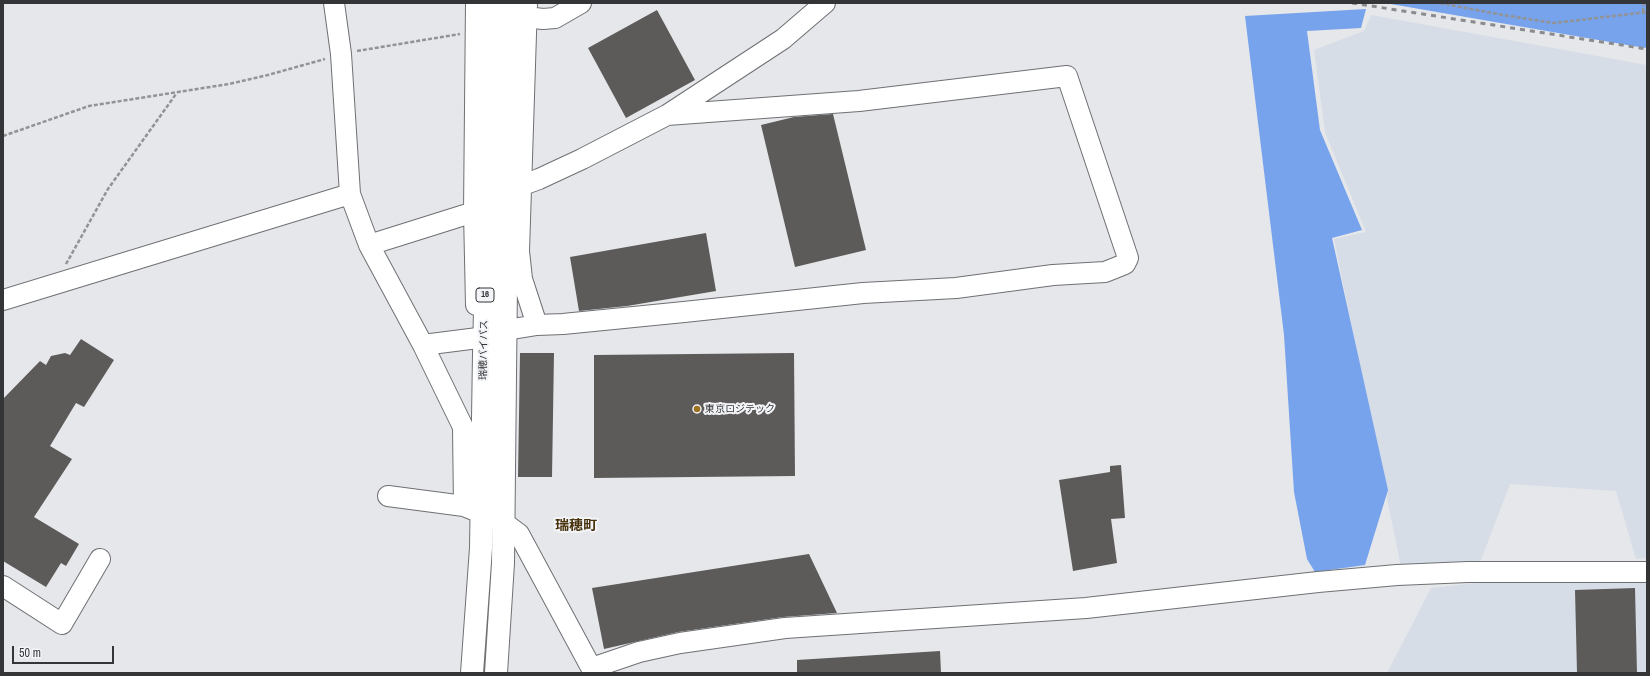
<!DOCTYPE html>
<html>
<head>
<meta charset="utf-8">
<style>
  body { margin:0 }
  #map { position:relative; width:1650px; height:676px; overflow:hidden; background:#e5e7ea; font-family:"Archivo Narrow",sans-serif }
  canvas { display:block }
  .frame { position:absolute; inset:0; border:4px solid #343536; pointer-events:none }
  .scale { position:absolute; left:12px; top:646px; width:102px; height:18px; box-sizing:border-box; border:2px solid #343536; border-top:0; padding-left:5px; font-size:12px; line-height:14px; white-space:nowrap; color:#343536; -webkit-text-stroke:3px #f2f4f7; paint-order:stroke }
</style>
</head>
<body>
<div id="map">
<canvas width="1650" height="676"></canvas>
<div class="frame"></div>
<div class="scale">50 m</div>
</div>
<script>
const ctx = document.querySelector('canvas').getContext('2d');
ctx.lineJoin = 'round';
function fillPath(path, color) { ctx.fillStyle = color; ctx.fill(path, 'evenodd'); }
const poly = rows => new Path2D(rows.map(r => 'M' + r).join(''));
function trace(path, color, width, dash) { ctx.strokeStyle = color; ctx.lineWidth = width; ctx.lineCap = dash ? 'butt' : 'round'; ctx.setLineDash(dash || []); ctx.stroke(path); }
function label(font, color, halo, rows, align = 'center') {
  ctx.font = font + ' "Archivo Narrow","Noto Sans JP",sans-serif'; ctx.lineWidth = 4; ctx.setLineDash([]); ctx.textBaseline = 'middle'; ctx.strokeStyle = halo; ctx.fillStyle = color; for (const [text, x, y, turn = 0] of rows) {
    ctx.save(); ctx.translate(x, y); ctx.rotate((+turn || 0) * Math.PI / 180); ctx.textAlign = isNaN(turn) ? turn : align; if (halo) ctx.strokeText(text, 0, 0); ctx.fillText(text, 0, 0); ctx.restore();
  }
}
fillPath(poly([
  [1371,15,1647,65,1647,558,1636,559,1616,491,1510,484,1479,565,1401,567,1334,239,1366,232,1325,132,1314,50,1364,31],
  [1503,580,1647,582,1647,673,1387,673,1431,588]
]), '#d7dde7');
fillPath(poly([
  [1385,3,1647,3,1647,48,1633,46],
  [1366,9,1361,28,1307,31,1320,130,1362,230,1332,238,1388,490,1365,565,1315,572,1307,559,1294,492,1284,335,1245,16]
]), '#77a3ed');
fillPath(poly([
  [657,10,695,80,626,118,588,48],
  [833,114,866,250,795,267,761,125,794,117],
  [706,233,716,291,627,306,579,311,570,257],
  [81,339,114,360,84,407,76,403,50,446,72,459,34,517,79,544,66,566,61,563,46,587,3,561,3,399,40,361,46,365,51,356,65,353,70,355],
  [520,353,554,353,552,477,518,477],
  [794,353,795,476,594,478,594,355],
  [1121,465,1125,518,1111,519,1117,563,1073,571,1059,480,1110,472,1110,466],
  [809,554,837,613,783,617,678,632,604,649,592,588],
  [1635,588,1637,673,1577,673,1575,590],
  [940,651,941,673,797,673,797,660]
]), '#5d5b59');
const minor = poly([
  [334,3,341,54,350,194,369,245,423,345,463,427,464,506],
  [527,3,519,251,522,279,537,325],
  [526,17,543,19,555,18,581,3],
  [520,186,539,179,582,159,667,115,783,39,825,3],
  [369,245,474,212],
  [3,300,350,194],
  [476,305,474,212,476,3],
  [506,330,537,325,563,324,684,312,863,293,956,288,1053,275,1105,272,1125,264,1128,258,1067,76,859,101,667,115],
  [423,345,478,338],
  [388,496,464,506,503,522,519,534,594,673],
  [3,586,62,624,100,559],
  [592,668,639,652,680,643,785,628,1086,608,1318,582,1397,575,1468,572,1647,572]
]);
const highway = poly([
  [472,673,481,548,484,354,492,3],
  [496,673,503,563,509,3]
]);
trace(minor, '#6e7073', 22);
trace(highway, '#6e7073', 24);
trace(poly([
  [1440,3,1503,15,1554,23,1647,12],
  [1643,12,1644,3],
  [357,51,460,34],
  [3,136,89,106,229,84,268,75,325,59],
  [66,264,108,189,176,94]
]), '#919395', 2.5, [4, 2]);
trace(minor, '#fff', 20);
trace(highway, '#fff', 22);
trace(poly([
  [1352,3,1647,49]
]), '#8a8b8d', 3, [5, 5]);
for (const [x, y, r, color] of [
  [697,409,4,"#9c7120"]
]) { const dot = new Path2D(); dot.arc(x, y, r, 0, 2 * Math.PI); ctx.fillStyle = color; ctx.fill(dot); trace(dot, '#f2f4f7', 1.5); }
for (const [x, y, w] of [
  [485,295,18]
]) { const box = new Path2D(); box.roundRect(x - w / 2, y - 7, w, 14, 3); ctx.fillStyle = '#f2f4f7'; ctx.fill(box); trace(box, '#343536', 1); }
label('bold 9px', '#343536', null, [
  ["16",485,295]
]);
label('10px', '#343536', '#f2f4f7', [
  ["瑞穂バイパス",484,350,-89]
]);
label('10px', '#343536', '#f2f4f7', [
  ["東京ロジテック",705,409]
], 'left');
label('bold 14px', '#47320c', '#f2f4f7', [
  ["瑞穂町",576,526]
]);
</script>
</body>
</html>
